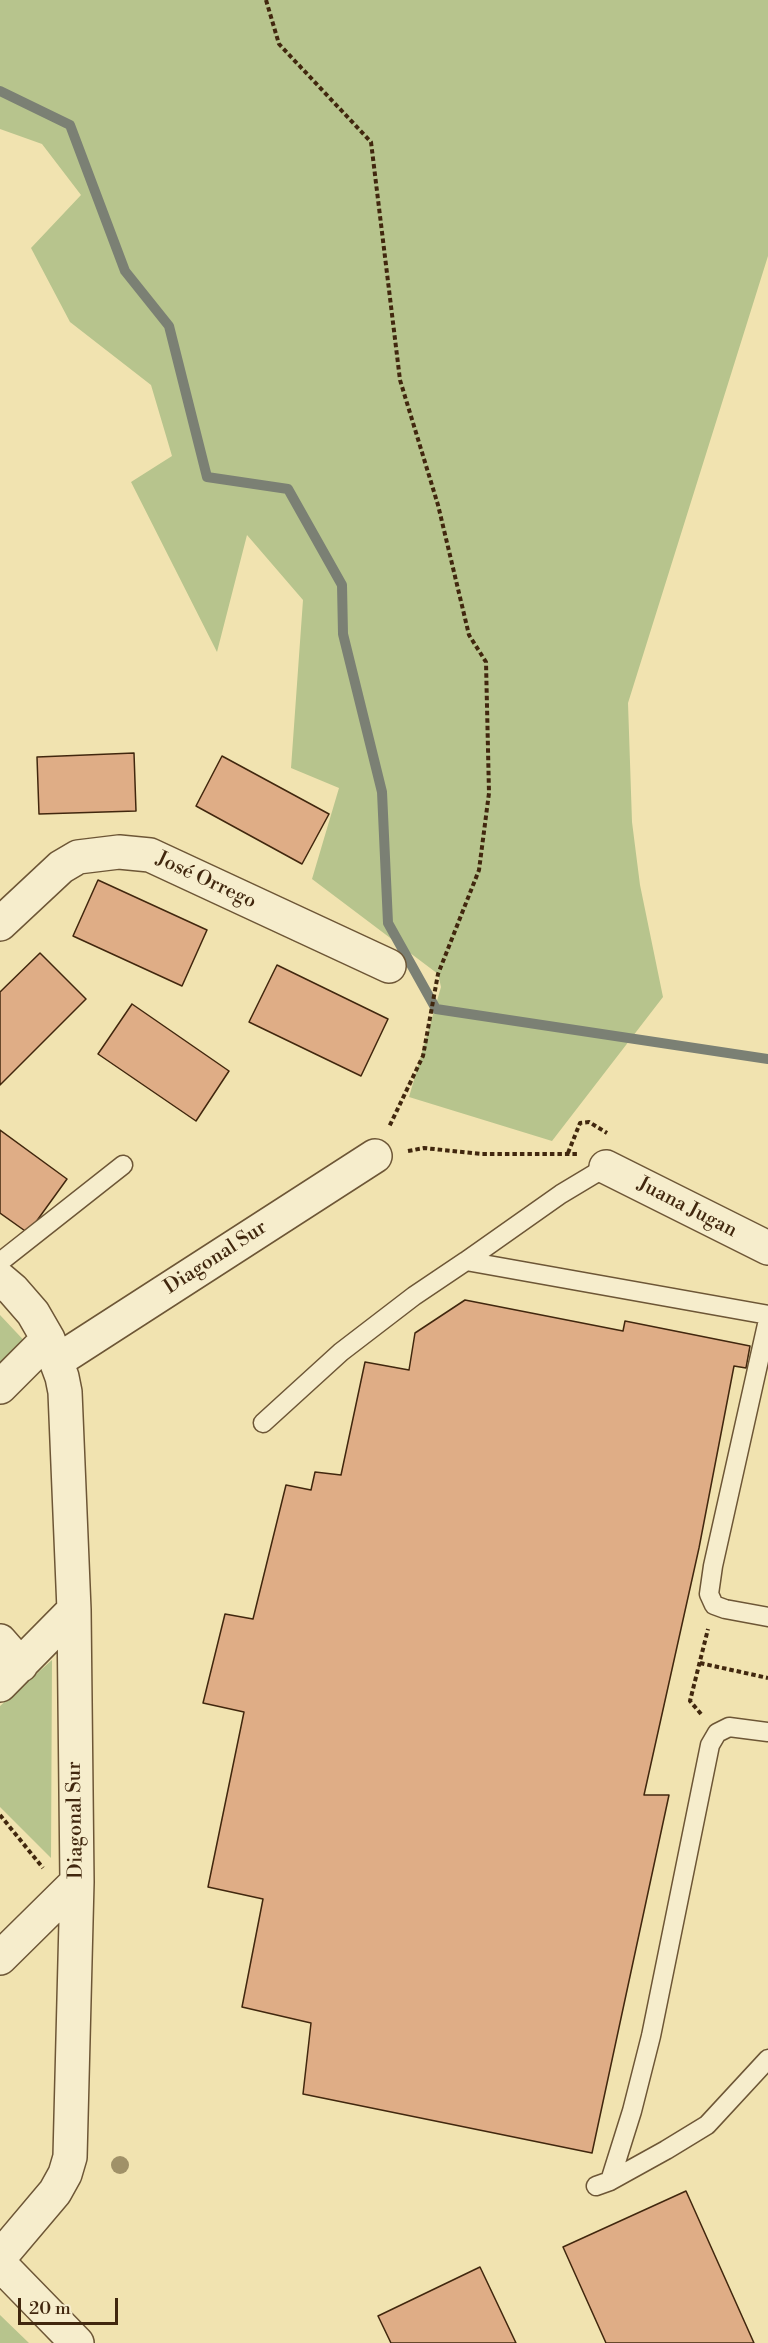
<!DOCTYPE html>
<html>
<head>
<meta charset="utf-8">
<style>
  body { margin:0 }
  #map { position:relative; width:768px; height:2343px; overflow:hidden; background:#f1e3b0; font-family:"Libre Bodoni",serif }
  canvas { display:block }
  .scale { position:absolute; left:18px; top:2298px; width:100px; height:27px; box-sizing:border-box; border:3px solid #41270e; border-top:0; padding-left:8px; font-size:18px; line-height:21px; white-space:nowrap; color:#41270e; -webkit-text-stroke:4px #f6edcc; paint-order:stroke }
</style>
</head>
<body>
<div id="map">
<canvas width="768" height="2343"></canvas>
<div class="scale">20 m</div>
</div>
<script>
const ctx = document.querySelector('canvas').getContext('2d');
ctx.lineJoin = 'round';
function fillPath(path, color) { ctx.fillStyle = color; ctx.fill(path, 'evenodd'); }
const poly = rows => new Path2D(rows.map(r => 'M' + r).join(''));
function trace(path, color, width, dash) { ctx.strokeStyle = color; ctx.lineWidth = width; ctx.lineCap = dash ? 'butt' : 'round'; ctx.setLineDash(dash || []); ctx.stroke(path); }
function label(font, color, halo, rows, align = 'center') {
  ctx.font = font + ' "Libre Bodoni",serif'; ctx.lineWidth = 4.5; ctx.setLineDash([]); ctx.textBaseline = 'middle'; ctx.strokeStyle = halo; ctx.fillStyle = color; for (const [text, x, y, turn = 0] of rows) {
    ctx.save(); ctx.translate(x, y); ctx.rotate((+turn || 0) * Math.PI / 180); ctx.textAlign = isNaN(turn) ? turn : align; if (halo) ctx.strokeText(text, 0, 0); ctx.fillText(text, 0, 0); ctx.restore();
  }
}
fillPath(poly([
  [0,0,768,0,768,256,628,703,632,822,640,885,663,997,552,1141,409,1097,441,987,438,974,312,879,339,788,291,768,303,600,247,535,217,652,131,482,172,456,151,385,70,322,31,248,81,195,42,144,0,129],
  [0,1315,31,1348,0,1375],
  [52,1660,51,1858,0,1807,0,1706],
  [0,2315,29,2343,0,2343]
]), '#b7c48d');
trace(poly([
  [0,91,70,125,125,271,169,326,207,477,288,489,342,585,343,634,382,792,388,923,436,1009,768,1059]
]), '#7b8074', 10);
const building = poly([
  [134,753,136,811,39,814,37,757,134,753],
  [222,756,329,814,302,864,196,806,222,756],
  [98,880,207,930,182,986,73,936,98,880],
  [40,953,86,999,0,1085,0,992,40,953],
  [277,965,388,1019,361,1076,249,1022,277,965],
  [132,1004,229,1071,196,1121,98,1054,132,1004],
  [0,1130,67,1179,28,1233,0,1213,0,1130],
  [465,1300,623,1331,625,1321,750,1346,746,1368,734,1366,699,1548,644,1795,669,1795,592,2153,303,2094,311,2023,242,2007,263,1899,208,1887,244,1712,203,1703,225,1614,253,1619,286,1485,311,1490,315,1472,341,1475,365,1362,409,1370,415,1333,465,1300],
  [686,2191,754,2343,606,2343,563,2247,686,2191],
  [480,2267,516,2343,391,2343,378,2316,480,2267]
]);
fillPath(building, '#dfad86');
trace(building, '#41270e', 1.5);
const service = poly([
  [466,1261,561,1194,606,1167],
  [0,1262,123,1165],
  [768,1320,713,1566,709,1594,714,1605,725,1609,768,1617],
  [263,1423,341,1352,414,1296,466,1261,768,1315],
  [610,2181,632,2111,651,2036,710,1745,717,1733,729,1727,768,1732],
  [596,2186,610,2181,666,2150,707,2125,768,2059]
]);
const minor = poly([
  [0,924,61,867,78,857,119,852,150,855,389,966],
  [606,1167,768,1248],
  [0,1279,13,1290,33,1313,48,1339,62,1377,65,1392,74,1610,77,1882,70,2157,65,2174,55,2192,0,2257],
  [57,1361,375,1156],
  [0,1387,48,1339],
  [0,1641,21,1665],
  [0,1685,74,1610],
  [0,1958,77,1882]
]);
const tertiary = poly([
  [0,2264,77,2343]
]);
trace(service, '#6d5636', 21);
trace(minor, '#6d5636', 36);
trace(tertiary, '#6d5636', 36);
trace(poly([
  [266,0,279,44,371,142,400,380,438,505,469,635,486,662,489,793,479,870,438,974,423,1056,389,1127],
  [408,1151,424,1148,482,1154,577,1154],
  [568,1153,580,1123,589,1122,607,1133],
  [700,1663,768,1678],
  [701,1714,690,1701,708,1629],
  [0,1815,43,1868]
]), '#41270e', 4, [4.5, 3]);
trace(service, '#f6edcc', 18);
trace(minor, '#f6edcc', 33);
trace(tertiary, '#f6edcc', 33);
ctx.fillStyle = '#a09168';
for (const [x, y] of [
  [120,2165]
]) { ctx.beginPath(); ctx.arc(x, y, 9, 0, 2 * Math.PI); ctx.fill(); }
label('20px', '#41270e', '#f6edcc', [
  ["José Orrego",206,881,25],
  ["Juana Jugan",687,1208,27],
  ["Diagonal Sur",216,1258,-33],
  ["Diagonal Sur",76,1820,-91]
]);
</script>
</body>
</html>
